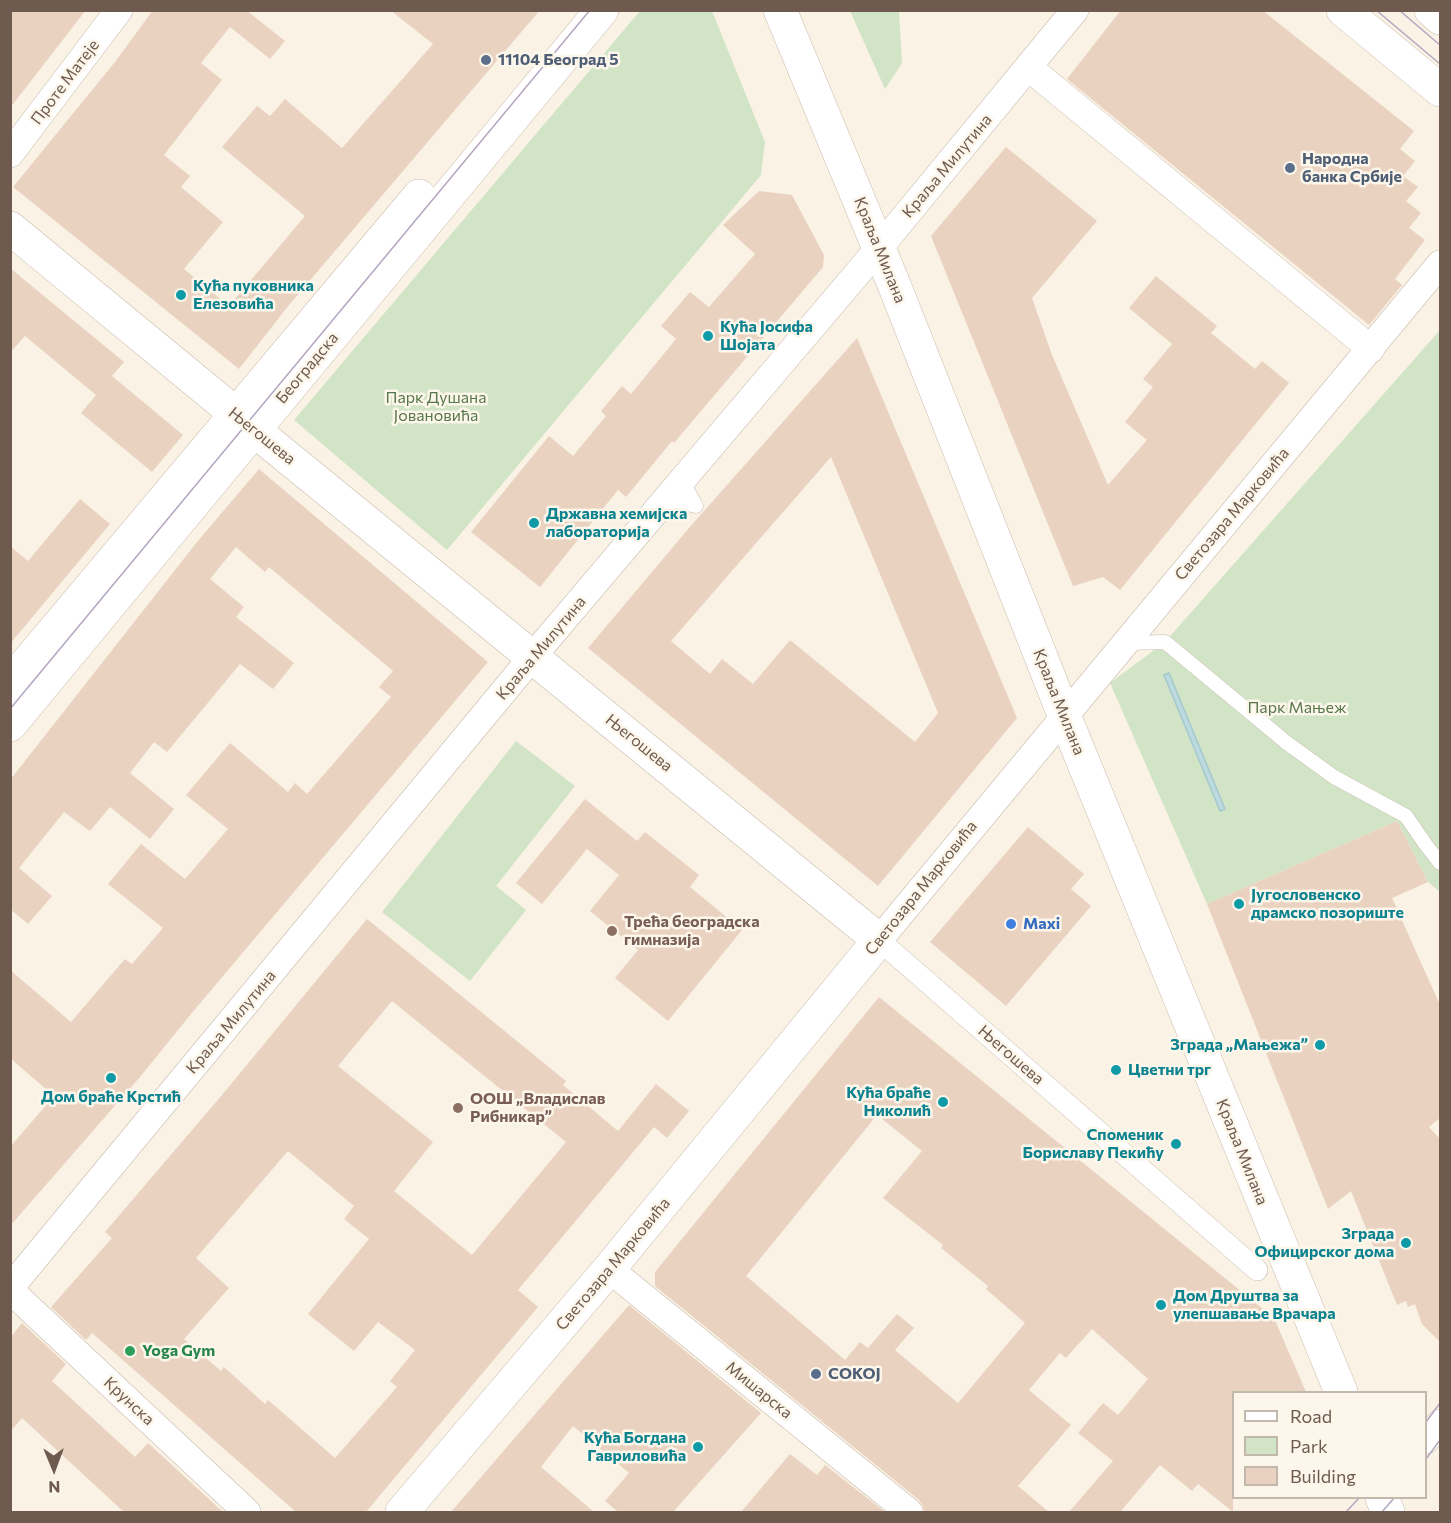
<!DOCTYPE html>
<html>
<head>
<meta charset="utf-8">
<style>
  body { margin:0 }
  #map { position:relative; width:1451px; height:1523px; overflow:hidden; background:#f9f2e5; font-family:Commissioner,sans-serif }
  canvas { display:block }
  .frame { position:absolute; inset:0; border:12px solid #6e5a4e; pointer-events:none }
  .legend { position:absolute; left:1232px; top:1391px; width:195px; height:108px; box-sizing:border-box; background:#fcf6eb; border:2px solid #c3b8ac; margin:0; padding:8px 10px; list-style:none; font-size:18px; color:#6e5a4e }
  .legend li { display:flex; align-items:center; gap:12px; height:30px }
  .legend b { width:30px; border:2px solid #c3b8ac }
  .north { position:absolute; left:24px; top:1439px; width:60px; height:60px; -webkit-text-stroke:4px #fcf6eb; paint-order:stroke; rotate:179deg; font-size:16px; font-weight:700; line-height:24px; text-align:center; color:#6e5a4e }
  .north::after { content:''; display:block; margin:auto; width:21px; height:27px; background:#6e5a4e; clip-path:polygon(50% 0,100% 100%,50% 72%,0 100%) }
</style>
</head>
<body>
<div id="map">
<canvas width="1451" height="1523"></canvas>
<div class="frame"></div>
<ul class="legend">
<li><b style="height:8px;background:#fff"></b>Road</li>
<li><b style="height:16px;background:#d2e4c6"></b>Park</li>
<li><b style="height:16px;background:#ead2c1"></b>Building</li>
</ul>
<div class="north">N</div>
</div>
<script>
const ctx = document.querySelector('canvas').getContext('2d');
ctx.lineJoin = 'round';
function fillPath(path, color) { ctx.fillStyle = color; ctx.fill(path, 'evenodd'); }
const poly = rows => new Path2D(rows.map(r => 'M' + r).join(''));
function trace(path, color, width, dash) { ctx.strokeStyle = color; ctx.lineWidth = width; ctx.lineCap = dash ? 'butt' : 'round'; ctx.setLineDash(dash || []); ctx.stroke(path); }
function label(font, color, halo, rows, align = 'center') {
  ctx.font = font + ' Commissioner,sans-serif'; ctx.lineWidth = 5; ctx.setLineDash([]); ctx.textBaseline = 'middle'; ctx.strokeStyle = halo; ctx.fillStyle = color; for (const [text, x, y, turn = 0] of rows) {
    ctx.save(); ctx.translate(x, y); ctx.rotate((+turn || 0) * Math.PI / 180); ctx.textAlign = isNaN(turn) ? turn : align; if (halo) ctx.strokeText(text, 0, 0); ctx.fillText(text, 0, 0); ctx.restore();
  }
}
fillPath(poly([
  [640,11,712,11,765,142,761,175,447,550,294,420],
  [850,11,899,11,902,63,885,89],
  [1440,330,1440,892,1428,882,1397,821,1207,904,1110,683,1165,642],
  [516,741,575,786,496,886,526,910,470,981,382,912]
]), '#d2e4c6');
const water = poly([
  [1169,673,1225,809,1220,811,1164,675,1169,673]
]);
fillPath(water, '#bddadf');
trace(water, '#a4c8d0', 1.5);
fillPath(poly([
  [10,10,86,10,10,108],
  [153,10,246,10,285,41,270,59,230,27,201,63,222,80,164,155,190,176,181,187,223,222,184,269,229,306,305,216,222,147,257,106,270,116,285,99,342,148,433,44,390,10,540,10,289,305,239,369,13,187,115,62],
  [1121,10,1262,10,1414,131,1400,149,1415,161,1403,176,1418,187,1406,201,1421,213,1409,228,1425,240,1395,279,1402,285,1369,325,1067,79],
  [1006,147,1097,221,1032,298,1052,355,1108,485,1147,440,1125,422,1153,387,1143,379,1172,344,1129,308,1156,276,1217,326,1211,333,1255,369,1262,361,1289,383,1120,590,1103,577,1073,586,931,236],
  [759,191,792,195,824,255,823,267,674,443,672,441,626,497,618,490,540,587,471,532,549,436,573,456,606,416,601,411,622,386,631,394,676,339,661,326,690,292,709,307,755,254,723,225],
  [10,268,124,362,112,376,183,435,152,472,81,413,96,395,25,336,10,353],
  [857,338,1017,718,878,886,588,648,689,528],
  [831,457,938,713,915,742,790,640,753,684,722,659,710,674,671,641],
  [259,469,488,662,191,1014,140,1077,10,1226,10,1147,54,1096,10,1058,10,970,71,1022,125,959,132,964,163,928,108,884,141,844,185,879,228,829,186,795,230,743,288,792,295,783,307,794,391,697,379,687,393,671,269,567,265,572,236,547,210,579,244,607,236,617,294,663,273,689,240,664,167,752,154,742,130,773,174,809,150,839,110,807,90,831,64,812,19,868,52,896,28,924,10,909,10,780,197,542],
  [80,499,110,524,10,644,10,546,28,561],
  [585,799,637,841,645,832,699,875,690,887,742,930,668,1021,615,978,638,950,590,911,619,875,587,849,542,904,516,883],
  [1397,821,1428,882,1392,898,1440,1005,1440,1118,1429,1127,1440,1139,1440,1342,1422,1324,1415,1304,1408,1307,1406,1301,1397,1305,1351,1191,1328,1209,1207,904],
  [1028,827,1084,874,1071,889,1091,906,1006,1006,930,942],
  [367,919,566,1081,563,1085,618,1131,656,1084,689,1111,667,1138,654,1127,518,1290,538,1307,366,1512,296,1512,92,1333,86,1340,51,1307,112,1238,105,1232,222,1095],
  [392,1001,566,1142,472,1255,394,1191,433,1142,338,1066],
  [288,1151,354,1206,344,1219,369,1239,308,1314,354,1351,378,1322,415,1350,390,1381,397,1387,335,1458,268,1400,265,1404,224,1367,221,1371,184,1339,229,1288,196,1258],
  [879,997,1274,1318,1306,1392,1233,1392,1233,1512,1198,1484,1192,1491,1160,1465,1120,1512,1069,1512,1113,1461,1078,1433,1103,1403,1118,1415,1148,1379,1092,1329,1066,1358,1060,1353,1029,1390,1071,1425,1018,1486,1049,1512,924,1512,923,1506,919,1500,655,1286,655,1272],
  [877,1115,922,1151,883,1198,943,1245,941,1248,988,1286,986,1289,1025,1323,958,1403,895,1350,914,1328,897,1314,868,1348,860,1342,845,1360,746,1276],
  [629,1305,761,1413,673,1512,618,1512,605,1501,629,1473,573,1426,541,1467,594,1512,451,1512],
  [22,1323,66,1364,52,1381,135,1457,148,1443,223,1512,124,1512,22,1418,10,1432,10,1338],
  [790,1454,817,1475,825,1465,885,1512,741,1512]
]), '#ead2c1');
const service = poly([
  [665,502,675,501,696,506,686,488,686,477],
  [1127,643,1165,642,1287,743,1334,777,1406,816,1426,845,1440,863]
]);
const pedestrian = poly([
  [879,940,1257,1270]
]);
const minor = poly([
  [1028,67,1371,349],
  [10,154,119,10],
  [879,940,1440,264],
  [609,1269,909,1512],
  [10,1288,533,656,879,248,1075,10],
  [10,1290,247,1512],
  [1426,1440,1440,1423]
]);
const tertiary = poly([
  [10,228,236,414],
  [254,430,879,940,609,1269,402,1512]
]);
const secondary = poly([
  [780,10,895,287,1064,715,1341,1392],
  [1343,10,1440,90],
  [1431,10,1440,18],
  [10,683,419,196],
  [10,725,602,10],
  [1382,1498,1388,1512]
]);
trace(service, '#c8baad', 15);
trace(pedestrian, '#c8baad', 22);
trace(minor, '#c8baad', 28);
trace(tertiary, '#c8baad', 34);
trace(secondary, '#cdbcae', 34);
trace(service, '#fff', 14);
trace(pedestrian, '#fff', 21);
trace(minor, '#fff', 27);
trace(tertiary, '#fff', 33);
trace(secondary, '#fff', 33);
trace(poly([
  [1376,10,1440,64],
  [1399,10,1440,45],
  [10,709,590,10],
  [1426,1422,1440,1403],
  [1426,1459,1440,1440],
  [1346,1512,1359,1498],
  [1382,1512,1394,1498]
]), '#b5a6c0', 1.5);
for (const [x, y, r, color] of [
  [486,60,6,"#5c6f8a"],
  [1290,168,6,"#5c6f8a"],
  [181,295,6,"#0f9aa8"],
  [708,336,6,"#0f9aa8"],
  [534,523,6,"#0f9aa8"],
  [1239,904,6,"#0f9aa8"],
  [1011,924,6,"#3f7fe0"],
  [612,931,6,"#8d6e63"],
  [1320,1045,6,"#0f9aa8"],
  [1116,1070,6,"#0f9aa8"],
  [111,1078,6,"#0f9aa8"],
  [943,1102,6,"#0f9aa8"],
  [458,1108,6,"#8d6e63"],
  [1176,1144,6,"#0f9aa8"],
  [1406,1243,6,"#0f9aa8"],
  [1161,1305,6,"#0f9aa8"],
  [130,1351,6,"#2e9e5b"],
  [816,1374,6,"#5c6f8a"],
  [698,1447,6,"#0f9aa8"]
]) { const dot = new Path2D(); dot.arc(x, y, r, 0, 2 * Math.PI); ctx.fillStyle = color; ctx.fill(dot); trace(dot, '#fcf6eb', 2); }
label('bold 16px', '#4e5e75', '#fcf6eb', [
  ["11104 Београд 5",498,60],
  ["Народна",1302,159],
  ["банка Србије",1302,177],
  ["СОКОЈ",828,1374]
], 'left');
label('16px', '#6e5a4e', '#fcf6eb', [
  ["Проте Матеје",65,82,-53],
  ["Краља Милутина",947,166,-50],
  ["Краља Милана",880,250,68],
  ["Београдска",307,368,-50],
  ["Његошева",262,436,39],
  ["Светозара Марковића",1232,514,-50],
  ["Краља Милутина",541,648,-50],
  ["Краља Милана",1059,702,68],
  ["Његошева",639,743,39],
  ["Светозара Марковића",921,888,-51],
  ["Краља Милутина",231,1022,-50],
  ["Његошева",1011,1055,41],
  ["Краља Милана",1242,1152,68],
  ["Светозара Марковића",613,1264,-50],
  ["Мишарска",759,1390,39],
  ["Крунска",129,1401,43]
]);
label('bold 16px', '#0d838f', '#fcf6eb', [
  ["Кућа пуковника",193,286],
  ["Елезовића",193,304],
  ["Кућа Јосифа",720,327],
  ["Шојата",720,345],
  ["Државна хемијска",546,514],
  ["лабораторија",546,532],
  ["Југословенско",1251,895],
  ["драмско позориште",1251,913],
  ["Зграда „Мањежа”",1308,1045,"right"],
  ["Цветни трг",1128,1070],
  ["Кућа браће",931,1093,"right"],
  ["Николић",931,1111,"right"],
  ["Дом браће Крстић",111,1097,"center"],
  ["Споменик",1164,1135,"right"],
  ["Бориславу Пекићу",1164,1153,"right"],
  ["Зграда",1394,1234,"right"],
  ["Официрског дома",1394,1252,"right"],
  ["Дом Друштва за",1173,1296],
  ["улепшавање Врачара",1173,1314],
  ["Кућа Богдана",686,1438,"right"],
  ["Гавриловића",686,1456,"right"]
], 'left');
label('16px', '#57784b', '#fcf6eb', [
  ["Парк Душана",436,398],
  ["Јовановића",436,416],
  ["Парк Мањеж",1297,708]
]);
label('bold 16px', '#785e54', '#fcf6eb', [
  ["Трећа београдска",624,922],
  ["гимназија",624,940],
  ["ООШ „Владислав",470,1099],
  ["Рибникар”",470,1117]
], 'left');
label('bold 16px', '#366cbe', '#fcf6eb', [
  ["Maxi",1023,924]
], 'left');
label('bold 16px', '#27864d', '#fcf6eb', [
  ["Yoga Gym",142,1351]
], 'left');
</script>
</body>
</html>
